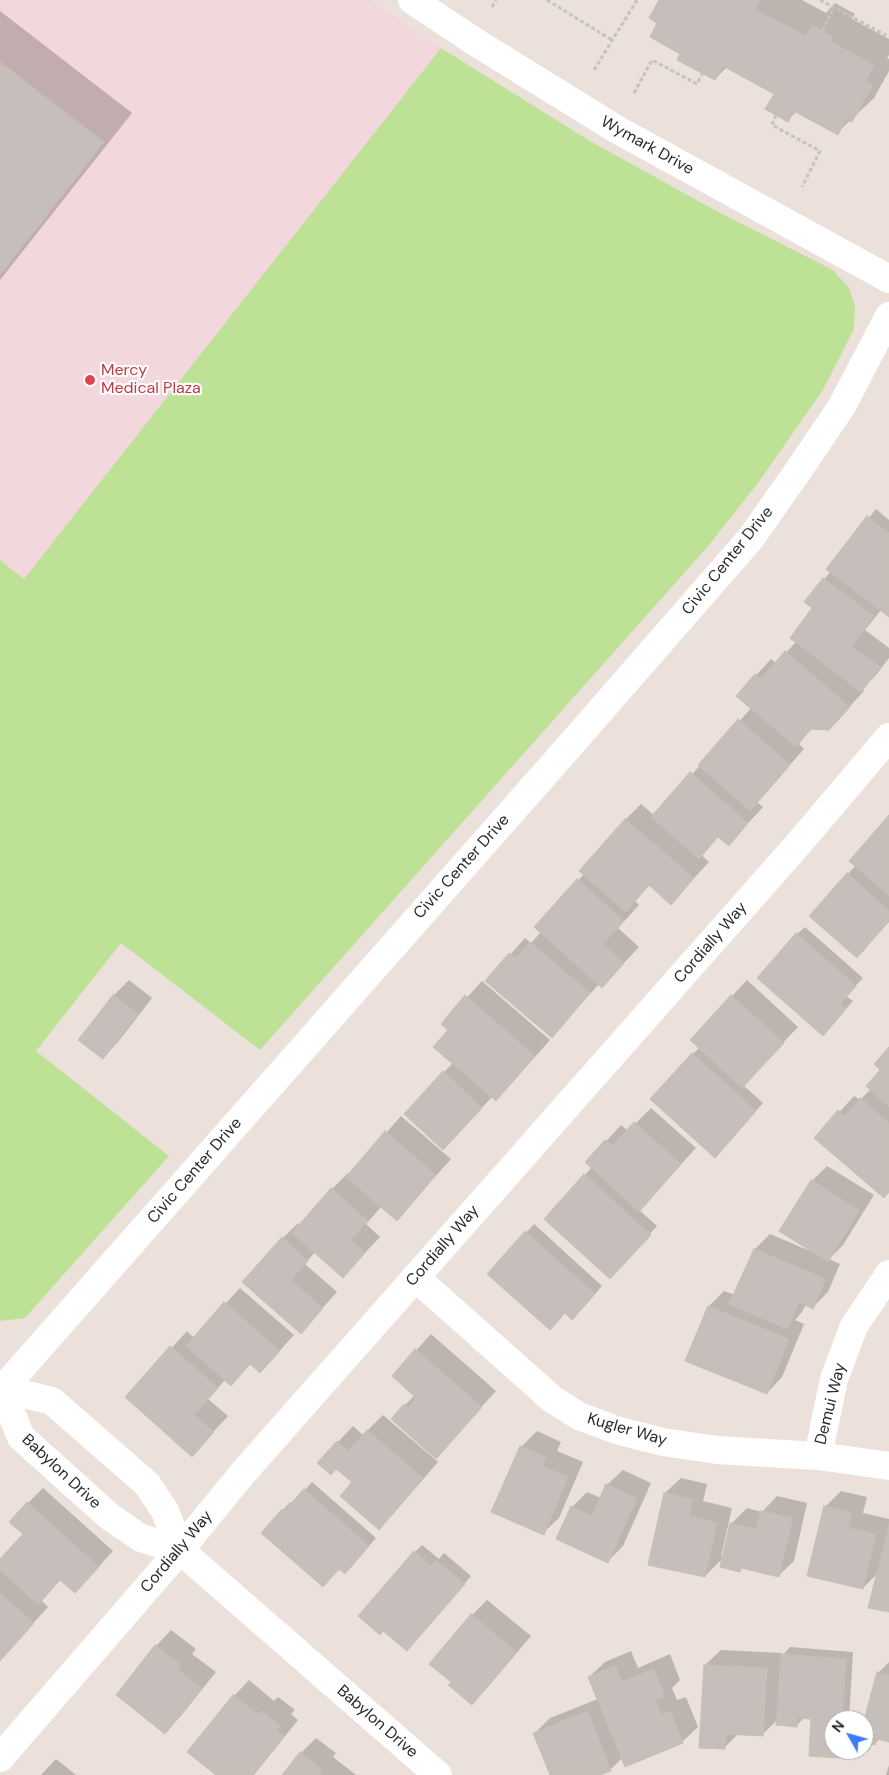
<!DOCTYPE html>
<html>
<head>
<meta charset="utf-8">
<style>
  body { margin:0 }
  #map { position:relative; width:889px; height:1775px; overflow:hidden; background:#ebe1da; font-family:"DM Sans",sans-serif }
  canvas { display:block }
  .north { position:absolute; left:824px; top:1710px; width:50px; height:50px; box-sizing:border-box; background:#fff; border:1px solid #a9a9a9; border-radius:50%; rotate:308deg; font-size:14px; font-weight:700; line-height:20px; text-align:center; color:#292929 }
  .north::after { content:''; display:block; margin:auto; width:18px; height:22px; background:#3a7df8; clip-path:polygon(50% 0,100% 100%,50% 72%,0 100%) }
</style>
</head>
<body>
<div id="map">
<canvas width="889" height="1775"></canvas>
<div class="north">N</div>
</div>
<script>
const ctx = document.querySelector('canvas').getContext('2d');
ctx.lineJoin = 'round';
function fillPath(path, color) { ctx.fillStyle = color; ctx.fill(path, 'evenodd'); }
const poly = rows => new Path2D(rows.map(r => 'M' + r).join(''));
function trace(path, color, width, dash) { ctx.strokeStyle = color; ctx.lineWidth = width; ctx.lineCap = dash ? 'butt' : 'round'; ctx.setLineDash(dash || []); ctx.stroke(path); }
function label(font, color, halo, rows, align = 'center') {
  ctx.font = font + ' "DM Sans",sans-serif'; ctx.lineWidth = 4.5; ctx.setLineDash([]); ctx.textBaseline = 'middle'; ctx.strokeStyle = halo; ctx.fillStyle = color; for (const [text, x, y, turn = 0] of rows) {
    ctx.save(); ctx.translate(x, y); ctx.rotate((+turn || 0) * Math.PI / 180); ctx.textAlign = isNaN(turn) ? turn : align; if (halo) ctx.strokeText(text, 0, 0); ctx.fillText(text, 0, 0); ctx.restore();
  }
}
fillPath(poly([
  [0,0,370,0,441,48,24,579,0,560]
]), '#f2d7dd');
fillPath(poly([
  [441,48,590,141,722,214,833,270,849,288,855,306,854,329,823,390,758,483,709,545,260,1050,121,943,36,1051,169,1156,25,1318,0,1321,0,560,24,579]
]), '#bde296');
fillPath(poly([
  [660,0,802,0,826,13,835,3,855,14,852,19,889,39,889,55,887,58,889,59,889,71,874,98,837,133,797,111,788,120,776,93,727,67,715,79,682,53,659,22],
  [0,11,132,113,0,280],
  [876,509,889,520,889,616,881,610,865,630,889,648,889,658,876,675,862,689,864,691,829,729,813,727,798,743,804,749,757,802,763,807,729,844,719,836,701,855,709,862,671,903,650,884,635,901,639,905,618,928,639,947,602,986,599,984,552,1036,487,981,525,938,531,943,541,932,536,927,584,874,581,871,626,819,641,804,655,816,752,707,738,695,771,659,776,663,796,642,814,608,806,602,831,571,828,569],
  [889,817,889,922,856,957,848,874,856,865],
  [805,927,863,978,846,996,853,1001,830,1027,797,934],
  [129,980,152,998,118,1042,103,1058,80,1040,114,995],
  [747,980,798,1027,743,1085,763,1103,722,1149,693,1054,700,1047,692,1039],
  [482,981,550,1040,511,1084,496,1100,492,1097,458,1133,444,1072,453,1063,450,1030,443,1024],
  [889,1049,889,1191,816,1138,854,1096,860,1100,871,1089,882,1070],
  [651,1108,696,1148,639,1210,657,1226,618,1270,585,1175,592,1167,587,1162,621,1125,628,1131],
  [401,1116,451,1159,397,1219,382,1206,366,1224,380,1237,343,1276,315,1252,305,1264,337,1292,301,1332,283,1238,298,1223,300,1225,332,1189,348,1173,349,1175],
  [827,1166,874,1195,843,1245,829,1259,840,1264,828,1292,813,1307,806,1304,802,1312,795,1320,804,1324,782,1377,767,1393,709,1306,724,1291,735,1295,755,1249,770,1234,810,1251,812,1181],
  [534,1224,602,1286,580,1311,565,1312,489,1274],
  [240,1288,294,1335,275,1356,251,1363,231,1384,226,1379,208,1399,228,1416,192,1455,127,1397,187,1331,194,1338],
  [431,1334,496,1391,436,1457,405,1405,415,1395,393,1376],
  [383,1415,438,1462,394,1513,379,1528,338,1442,353,1426,363,1435],
  [537,1431,561,1442,557,1451,583,1462,559,1518,543,1533,521,1447],
  [623,1470,651,1483,623,1546,608,1561,572,1507,587,1492,601,1498,607,1485],
  [681,1478,707,1484,703,1501,732,1508,721,1557,724,1557,731,1524,747,1508,762,1512,777,1496,807,1503,794,1561,778,1576,743,1567,740,1570,724,1557,705,1576,665,1493],
  [312,1482,376,1538,352,1565,339,1568,283,1510,290,1502,292,1504],
  [43,1488,113,1551,90,1576,61,1579,41,1600,48,1607,0,1660,0,1561,24,1534,28,1503],
  [841,1491,867,1497,863,1513,889,1519,889,1611,879,1572,863,1588,825,1507],
  [422,1545,439,1559,444,1553,471,1576,414,1642,415,1552],
  [487,1600,531,1636,487,1688,472,1703,472,1615],
  [171,1630,196,1649,192,1654,216,1672,180,1717,165,1733,117,1695,156,1646],
  [790,1647,853,1652,849,1720,834,1720,834,1750,846,1750,839,1757,810,1755,812,1717,804,1718,796,1726,778,1719,762,1735,738,1734,724,1748,705,1665,721,1650,782,1653,782,1656],
  [631,1651,638,1668,670,1654,680,1680,672,1688,677,1700,686,1697,698,1727,682,1742,622,1758,610,1770,601,1773,601,1775,551,1775,534,1734,550,1718,598,1699,589,1677,605,1662],
  [889,1662,889,1741,880,1738,875,1744,864,1740,864,1723,879,1672],
  [249,1680,274,1701,278,1697,295,1710,291,1714,298,1720,254,1775,218,1775,234,1696],
  [316,1738,336,1753,333,1757,356,1775,284,1775,301,1753],
  [56,1759,76,1775,41,1775],
  [889,1765,889,1775,886,1775]
]), '#0003');
const building = poly([
  [659,0,760,0,755,9,806,36,812,25,833,37,830,41,874,65,866,81,873,85,852,122,846,119,838,135,794,111,788,122,765,109,774,94,723,66,715,80,677,60,680,54,650,37,657,23,649,18,659,0],
  [0,62,104,142,0,275,0,62],
  [867,516,889,533,889,617,826,569,867,516],
  [823,578,874,616,851,646,880,667,861,692,790,638,812,608,804,602,823,578],
  [785,651,850,707,829,730,811,729,796,747,736,696,755,674,761,679,785,651],
  [738,719,790,765,750,811,698,765,738,719],
  [690,772,748,823,729,846,718,837,699,859,651,817,690,772],
  [889,815,889,896,849,861,889,815],
  [625,819,694,878,671,905,649,885,626,912,579,871,625,819],
  [847,873,889,911,889,921,857,958,809,916,847,873],
  [577,879,624,921,603,944,624,963,602,988,534,927,577,879],
  [796,933,856,986,840,1004,846,1009,823,1036,757,978,796,933],
  [530,942,590,993,552,1038,485,981,509,953,516,958,530,942],
  [113,995,138,1014,103,1059,78,1040,113,995],
  [465,995,535,1056,496,1101,433,1047,448,1030,441,1024,465,995],
  [731,995,784,1043,742,1088,690,1040,731,995],
  [889,1047,889,1107,866,1086,880,1070,874,1064,889,1047],
  [692,1053,756,1111,715,1158,650,1099,692,1053],
  [443,1071,482,1108,443,1150,404,1114,443,1071],
  [860,1098,889,1123,889,1192,884,1198,814,1138,838,1110,845,1116,860,1098],
  [634,1122,681,1164,639,1212,585,1162,605,1140,612,1146,634,1122],
  [385,1131,436,1175,397,1221,346,1177,385,1131],
  [584,1174,651,1235,610,1279,544,1219,584,1174],
  [811,1180,859,1210,828,1262,779,1231,811,1180],
  [331,1188,368,1221,351,1240,365,1253,343,1278,292,1233,331,1188],
  [525,1231,595,1294,572,1320,565,1313,550,1330,487,1274,525,1231],
  [282,1237,308,1261,291,1280,323,1308,301,1334,242,1282,282,1237],
  [754,1249,826,1279,813,1309,799,1302,787,1329,729,1304,754,1249],
  [224,1302,280,1351,260,1373,250,1364,231,1386,186,1346,224,1302],
  [708,1306,789,1339,767,1394,685,1361,708,1306],
  [170,1346,218,1388,194,1415,214,1432,192,1457,125,1397,170,1346],
  [415,1349,482,1407,436,1459,391,1419,404,1404,408,1408,416,1398,392,1376,415,1349],
  [367,1430,423,1478,379,1530,340,1496,352,1482,336,1469,331,1475,317,1463,337,1441,348,1451,367,1430],
  [520,1446,546,1457,542,1466,568,1477,544,1535,491,1512,520,1446],
  [606,1484,637,1498,608,1563,556,1539,571,1506,592,1516,606,1484],
  [304,1489,369,1546,345,1574,339,1569,323,1587,261,1533,282,1509,284,1511,304,1489],
  [664,1493,692,1499,689,1516,717,1523,705,1577,648,1565,664,1493],
  [27,1502,99,1567,75,1593,60,1580,38,1605,0,1570,0,1559,23,1534,9,1522,27,1502],
  [824,1506,852,1512,848,1528,876,1534,863,1589,807,1576,824,1506],
  [761,1511,793,1518,779,1577,741,1568,740,1572,720,1567,730,1523,756,1529,761,1511],
  [889,1525,889,1612,868,1608,889,1525],
  [414,1551,431,1566,436,1560,465,1584,407,1651,383,1631,380,1635,358,1616,414,1551],
  [0,1593,34,1623,0,1661,0,1593],
  [471,1614,516,1652,472,1705,448,1685,451,1682,429,1664,471,1614],
  [155,1645,181,1665,178,1670,202,1688,165,1734,116,1695,155,1645],
  [781,1654,846,1659,842,1720,834,1720,834,1750,840,1750,839,1758,809,1756,811,1719,797,1718,797,1727,776,1725,781,1654],
  [704,1665,767,1668,763,1736,726,1734,725,1749,699,1748,704,1665],
  [615,1666,622,1682,654,1669,665,1696,656,1700,661,1715,670,1711,683,1743,625,1767,588,1677,615,1666],
  [877,1672,889,1675,889,1742,877,1739,875,1745,864,1742,864,1720,877,1672],
  [233,1695,259,1715,262,1711,280,1726,277,1730,284,1736,253,1775,216,1775,187,1752,233,1695],
  [588,1711,611,1771,600,1775,550,1775,533,1733,588,1711],
  [300,1752,322,1769,318,1773,321,1775,282,1775,300,1752]
]);
fillPath(building, '#c6beba');
trace(building, '#c6bdb4', 1);
trace(poly([
  [547,0,612,40],
  [820,0,889,37],
  [492,7,496,0],
  [822,31,834,7],
  [594,70,637,0],
  [634,93,652,60,697,84,702,74],
  [776,115,772,125,820,151,802,187]
]), '#c3c3c3', 3, [4, 2.5]);
trace(poly([
  [412,0,477,43,616,129,889,279],
  [415,1277,552,1399,579,1416,616,1430,663,1442,717,1450,818,1456,889,1466],
  [0,1388,52,1401,147,1484,165,1511,180,1550],
  [2,1390,21,1437,110,1517,141,1538,180,1550,438,1775],
  [0,1392,566,750,751,538,798,471,842,406,889,316],
  [818,1456,834,1379,854,1326,889,1274],
  [0,1758,180,1550,242,1474,800,842,889,737]
]), '#fff', 28);
for (const [x, y, r, color] of [
  [90,380,6,"#e0444e"]
]) { const dot = new Path2D(); dot.arc(x, y, r, 0, 2 * Math.PI); ctx.fillStyle = color; ctx.fill(dot); trace(dot, '#fff', 2); }
label('16px', '#292929', '#fff', [
  ["Wymark Drive",647,146,29],
  ["Civic Center Drive",728,561,-51],
  ["Civic Center Drive",462,867,-48],
  ["Cordially Way",711,943,-49],
  ["Civic Center Drive",195,1171,-49],
  ["Cordially Way",443,1246,-49],
  ["Demui Way",831,1404,-76],
  ["Kugler Way",627,1430,16],
  ["Babylon Drive",61,1472,43],
  ["Cordially Way",177,1552,-50],
  ["Babylon Drive",377,1722,41]
]);
label('16px', '#be3a42', '#fff', [
  ["Mercy",101,371],
  ["Medical Plaza",101,389]
], 'left');
</script>
</body>
</html>
